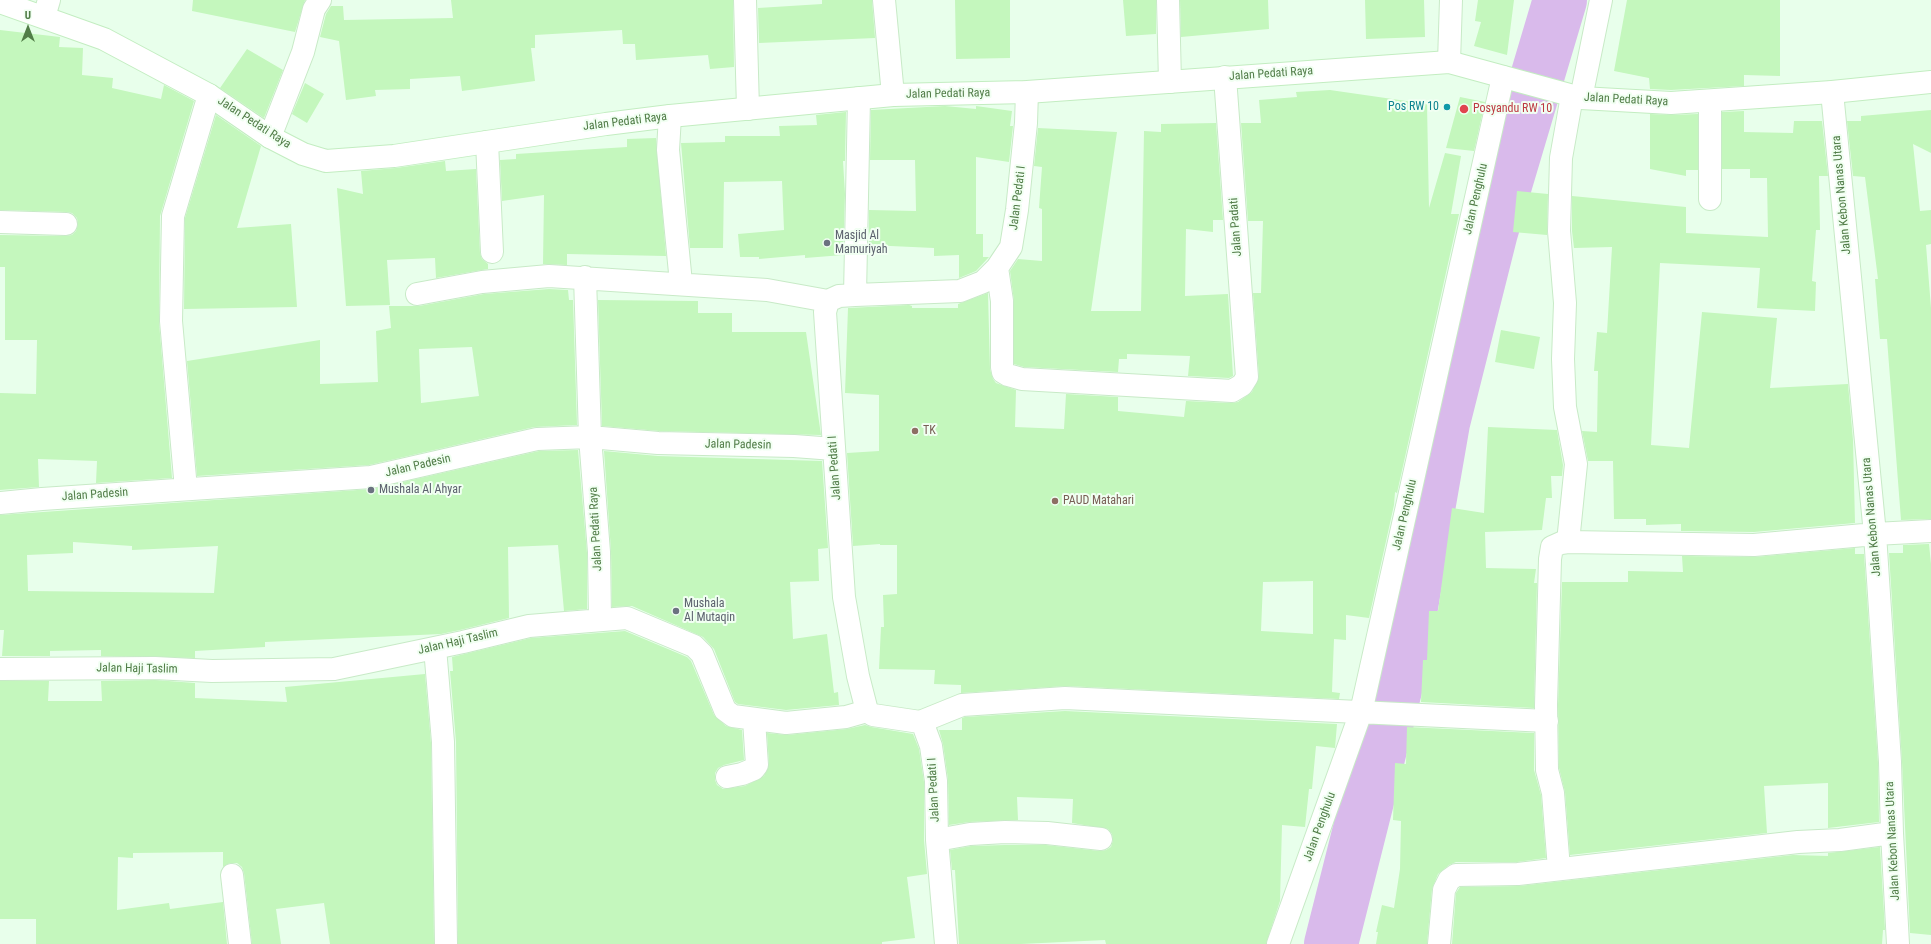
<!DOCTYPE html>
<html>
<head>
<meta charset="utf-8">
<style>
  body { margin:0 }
  #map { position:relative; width:1931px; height:944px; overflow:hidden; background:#e8ffeb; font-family:"Roboto Condensed",sans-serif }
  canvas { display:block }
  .north { position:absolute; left:8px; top:8px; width:40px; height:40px; -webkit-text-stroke:3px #f1fff2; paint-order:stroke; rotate:0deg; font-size:11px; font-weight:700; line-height:16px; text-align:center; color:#517d48 }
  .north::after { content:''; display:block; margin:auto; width:14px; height:18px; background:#517d48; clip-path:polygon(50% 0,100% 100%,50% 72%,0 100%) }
</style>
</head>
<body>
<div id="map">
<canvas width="1931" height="944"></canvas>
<div class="north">U</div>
</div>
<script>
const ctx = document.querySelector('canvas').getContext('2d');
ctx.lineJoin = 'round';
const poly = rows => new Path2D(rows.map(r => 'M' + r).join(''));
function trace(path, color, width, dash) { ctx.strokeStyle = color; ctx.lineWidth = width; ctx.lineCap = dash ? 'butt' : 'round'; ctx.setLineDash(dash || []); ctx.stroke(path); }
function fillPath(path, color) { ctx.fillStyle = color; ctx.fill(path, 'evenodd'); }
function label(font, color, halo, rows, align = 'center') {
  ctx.font = font + ' "Roboto Condensed",sans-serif'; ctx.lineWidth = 4; ctx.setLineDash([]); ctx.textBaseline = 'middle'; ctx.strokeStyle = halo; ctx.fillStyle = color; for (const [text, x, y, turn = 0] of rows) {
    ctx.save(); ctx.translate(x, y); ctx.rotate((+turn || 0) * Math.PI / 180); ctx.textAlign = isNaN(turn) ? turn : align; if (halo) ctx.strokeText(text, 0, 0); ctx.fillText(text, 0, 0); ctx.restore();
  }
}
trace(poly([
  [1331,944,1400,670,1443,423,1491,232,1560,0]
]), '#d9baeb', 54);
fillPath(poly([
  [193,0,305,0,295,32,192,11],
  [451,0,733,0,734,67,710,69,708,55,636,60,635,44,623,44,622,30,535,35,535,48,531,48,535,81,462,91,460,76,410,79,410,89,375,90,376,96,346,100,339,41,320,37,326,14,331,6,343,6,344,20,453,18],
  [822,0,872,0,875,38,759,43,758,8,822,4],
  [955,0,1010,0,1010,58,956,59],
  [1123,0,1156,0,1156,34,1126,36],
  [1180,0,1268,0,1269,29,1181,37],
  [1365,0,1424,0,1425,37,1366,39],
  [1478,0,1514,0,1507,55,1474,46,1481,22,1475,21],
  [1627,0,1780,0,1780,76,1744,75,1744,86,1671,90,1650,89,1649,78,1614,71],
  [0,30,60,37,59,47,83,48,82,75,113,78,112,88,161,99,164,85,194,101,160,216,159,322,172,478,96,483,97,461,38,459,39,487,0,490,0,393,36,394,37,340,5,340,5,267,0,267,0,235,66,236,72,235,76,231,78,224,77,218,72,213,67,212,0,210],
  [247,49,283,70,264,118,220,88],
  [305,83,324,94,307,123,292,114],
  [1330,90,1427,104,1429,208,1445,153,1461,156,1451,214,1459,214,1397,493,1395,492,1394,505,1369,618,1346,615,1346,640,1334,639,1332,692,1340,693,1339,699,1066,686,961,693,961,685,934,684,935,670,879,669,881,627,884,627,883,595,897,594,897,545,880,545,880,544,853,546,847,453,879,451,879,395,845,393,848,308,909,305,912,306,912,308,958,308,958,304,988,293,990,369,993,379,996,383,1016,390,1015,427,1064,429,1066,394,1118,397,1118,411,1184,417,1186,401,1231,403,1238,402,1252,392,1259,377,1253,293,1261,293,1263,221,1248,221,1241,123,1261,123,1259,100,1297,97,1296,92],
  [1313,581,1313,634,1261,631,1263,582],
  [1460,97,1485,102,1474,151,1446,148],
  [945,106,976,109,976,106,1012,111,1010,126,1013,126,1009,162,976,157,976,234,983,234,983,257,989,257,976,271,959,278,959,255,934,256,934,248,869,245,869,210,916,211,915,160,870,160,871,110],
  [1931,110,1931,153,1913,144,1920,211,1931,210,1931,244,1926,245,1931,308,1931,519,1901,520,1887,339,1880,339,1875,279,1878,279,1865,177,1853,176,1847,121,1861,121,1861,116],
  [1744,111,1744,132,1793,133,1794,121,1822,121,1828,176,1819,176,1820,230,1816,230,1812,281,1816,282,1815,311,1757,308,1760,268,1660,263,1651,445,1689,448,1702,312,1777,318,1770,388,1848,384,1853,440,1855,523,1754,532,1681,531,1681,524,1646,525,1646,519,1614,519,1613,461,1588,461,1582,431,1597,432,1598,371,1594,371,1597,332,1607,333,1612,247,1574,248,1572,231,1572,196,1686,207,1686,233,1768,237,1767,178,1750,178,1750,169,1722,169,1722,112],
  [846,112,845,161,843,161,845,194,843,255,805,258,805,255,759,259,759,257,740,257,738,234,784,230,782,181,724,182,723,248,690,248,681,143,725,142,725,136,780,136,779,126,817,125,816,115],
  [1650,114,1672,115,1698,114,1698,170,1686,170,1686,176,1650,169],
  [216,115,261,146,237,228,291,224,297,307,184,309,185,218],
  [1216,123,1223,220,1213,220,1213,232,1186,229,1185,296,1228,294,1233,376,1229,378,1188,376,1190,356,1127,354,1127,359,1119,359,1118,372,1024,367,1014,364,1014,301,1010,271,1018,259,1042,261,1042,209,1039,208,1042,167,1034,166,1038,128,1117,132,1091,311,1141,311,1144,131,1161,132,1161,124],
  [656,138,666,256,567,254,567,265,543,264,544,195,502,201,500,160,516,159,516,154,627,147,627,139],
  [445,161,446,171,476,169,480,253,482,259,488,264,488,269,436,278,435,258,387,260,390,305,346,306,337,188,363,194,361,171,396,168],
  [1517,191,1548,194,1547,235,1513,232],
  [549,289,568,290,569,300,573,300,577,425,534,427,369,465,197,476,187,361,320,340,320,384,378,382,376,331,391,328,389,306,419,306,484,294],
  [472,347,479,396,421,403,419,349],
  [598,300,698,301,698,313,732,313,732,332,806,332,821,435,659,431,602,426],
  [1501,330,1540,337,1534,369,1495,362],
  [1488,427,1557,430,1563,465,1562,476,1551,476,1552,498,1546,498,1542,530,1485,532,1486,568,1536,569,1534,583,1537,583,1534,708,1421,702,1423,660,1427,660,1429,611,1438,611,1452,508,1484,513],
  [578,450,587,553,587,609,564,611,558,545,508,547,509,618,460,630,441,634,265,642,265,647,195,651,195,658,101,656,101,650,50,651,50,656,2,656,4,630,0,630,0,515,372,489,539,451],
  [73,542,132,546,132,550,218,546,214,593,28,591,27,555,73,553],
  [604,451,658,456,822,461,828,548,818,549,819,581,790,582,793,639,827,634,834,693,838,692,839,705,786,710,738,704,735,702,714,649,703,637,632,606,612,607,611,551],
  [1929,544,1931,564,1931,935,1910,933,1902,762,1889,553,1903,553,1903,545],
  [1855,548,1855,554,1864,554,1878,763,1879,822,1828,828,1828,783,1764,786,1767,833,1570,855,1565,792,1559,768,1558,705,1562,582,1628,582,1628,571,1683,572,1682,556,1755,557],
  [625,631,687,657,691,661,714,715,726,726,742,730,744,760,724,765,718,768,715,773,715,780,717,785,723,789,745,786,764,776,769,764,767,733,787,735,847,729,865,725,871,727,913,734,919,749,924,782,924,840,927,874,907,877,915,938,882,942,882,944,458,944,456,742,450,671,453,671,452,657,531,638],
  [425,674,431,743,434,944,330,944,324,903,276,909,281,944,252,944,244,873,242,867,237,863,230,863,223,867,223,852,133,853,133,858,118,857,117,910,169,903,170,909,223,902,227,944,36,944,36,919,0,919,0,681,49,681,48,701,102,701,101,681,155,680,195,683,195,698,287,702,285,687],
  [1065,711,1337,724,1335,748,1316,746,1312,789,1309,789,1305,827,1282,825,1280,901,1266,944,1106,944,1105,940,1021,944,959,944,955,870,952,870,950,850,971,846,1005,845,1046,845,1100,851,1106,850,1111,847,1113,840,1112,834,1108,829,1072,823,1073,799,1017,797,1018,820,969,822,949,825,948,779,943,744,939,730,962,730,962,718,965,717],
  [1407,727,1534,733,1534,770,1541,795,1546,858,1517,862,1456,862,1449,865,1438,874,1432,889,1427,944,1376,944,1378,932,1376,932,1382,905,1394,908,1400,869,1401,821,1393,820,1395,763,1406,764],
  [1880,847,1885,930,1883,930,1882,944,1452,944,1456,893,1460,887,1519,886,1793,855,1828,856,1828,853]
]), '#c4f7bd');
const street = poly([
  [745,0,748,109],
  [884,0,893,95],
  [1168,0,1170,82],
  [44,17,49,0],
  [1449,62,1451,0],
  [1832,92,1875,534,1890,762,1892,833,1898,944],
  [1581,98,1601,0],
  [1710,101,1710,199],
  [670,116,668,150,681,283],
  [270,137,303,52,314,9,320,0],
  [487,142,492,252],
  [0,222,66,224],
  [997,268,1002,301,1002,367,1003,372,1008,375,1022,379,1232,391,1242,385,1247,377,1225,77],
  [585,277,590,437,599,552,600,620],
  [417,294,482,282,549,276,767,290,828,301],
  [855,295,859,98],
  [828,301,825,312,844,597,858,676,867,711,873,715,920,722,924,727,931,746,936,781,937,840,946,944],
  [828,301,839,296,855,295,960,291,983,282,997,268,1011,247,1017,210,1026,123,1027,92],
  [186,489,171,321,173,216,209,95],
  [0,503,42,499,371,477,537,439,590,437,658,443,794,446,834,449],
  [1568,542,1576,464,1565,407,1563,359,1565,303,1559,231,1561,158,1572,96],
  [435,648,443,742,446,944],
  [0,669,155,668,212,671,334,669,463,642,529,626,627,618,694,646,702,654,725,710,733,716,786,723,846,717,867,711],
  [920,722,962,705,1065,698,1547,721],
  [727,777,742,774,754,769,757,765,754,720],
  [937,840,970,834,1005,832,1047,833,1101,839],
  [1559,869,1553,793,1547,770,1546,705,1550,559,1552,547,1561,543,1568,542,1754,545,1875,534,1931,531],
  [232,875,240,944],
  [1278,944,1361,712,1503,77],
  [1439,944,1444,890,1449,880,1456,875,1518,874,1798,842,1840,840,1892,833]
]);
const secondary = poly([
  [0,2,104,39,209,95,270,137,303,154,326,161,394,156,606,124,670,116,893,95,1027,92,1449,62,1581,98,1671,103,1832,92,1931,82]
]);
trace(street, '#c8eac7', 24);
trace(secondary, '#c3edc1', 24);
trace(street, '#fff', 22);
trace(secondary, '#fff', 22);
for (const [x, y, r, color] of [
  [1447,107,4,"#0f9aa8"],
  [1464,109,5,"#e0444e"],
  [827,243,4,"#6b7280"],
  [915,431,4,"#8d6e63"],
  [371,490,4,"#6b7280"],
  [1055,501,4,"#8d6e63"],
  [676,611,4,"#6b7280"]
]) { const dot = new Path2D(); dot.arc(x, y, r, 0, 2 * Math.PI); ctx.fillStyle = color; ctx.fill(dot); trace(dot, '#f1fff2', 1.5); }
label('12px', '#517d48', '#f1fff2', [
  ["Jalan Pedati Raya",1271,74,-4],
  ["Jalan Pedati Raya",948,94,-1],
  ["Jalan Pedati Raya",1626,100,3],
  ["Jalan Pedati Raya",625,122,-7],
  ["Jalan Pedati Raya",254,123,33],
  ["Jalan Kebon Nanas Utara",1842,195,-95],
  ["Jalan Pedati I",1018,198,-83],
  ["Jalan Penghulu",1476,199,-77],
  ["Jalan Padati",1236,227,-94],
  ["Jalan Padesin",738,445,1],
  ["Jalan Padesin",418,466,-13],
  ["Jalan Pedati I",835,468,-94],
  ["Jalan Padesin",95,495,-4],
  ["Jalan Penghulu",1405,515,-77],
  ["Jalan Kebon Nanas Utara",1872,517,-95],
  ["Jalan Pedati Raya",596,529,-93],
  ["Jalan Haji Taslim",458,642,-13],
  ["Jalan Haji Taslim",137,669,1],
  ["Jalan Pedati I",934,790,-93],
  ["Jalan Penghulu",1320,827,-70],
  ["Jalan Kebon Nanas Utara",1893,841,-93]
]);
label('12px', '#0d838f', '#f1fff2', [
  ["Pos RW 10",1439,107]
], 'right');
label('12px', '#be3a42', '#f1fff2', [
  ["Posyandu RW 10",1473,109]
], 'left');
label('12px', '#5b616d', '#f1fff2', [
  ["Masjid Al",835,236],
  ["Mamuriyah",835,250],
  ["Mushala Al Ahyar",379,490],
  ["Mushala",684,604],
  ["Al Mutaqin",684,618]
], 'left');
label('12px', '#785e54', '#f1fff2', [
  ["TK",923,431],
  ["PAUD Matahari",1063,501]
], 'left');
</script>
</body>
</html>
